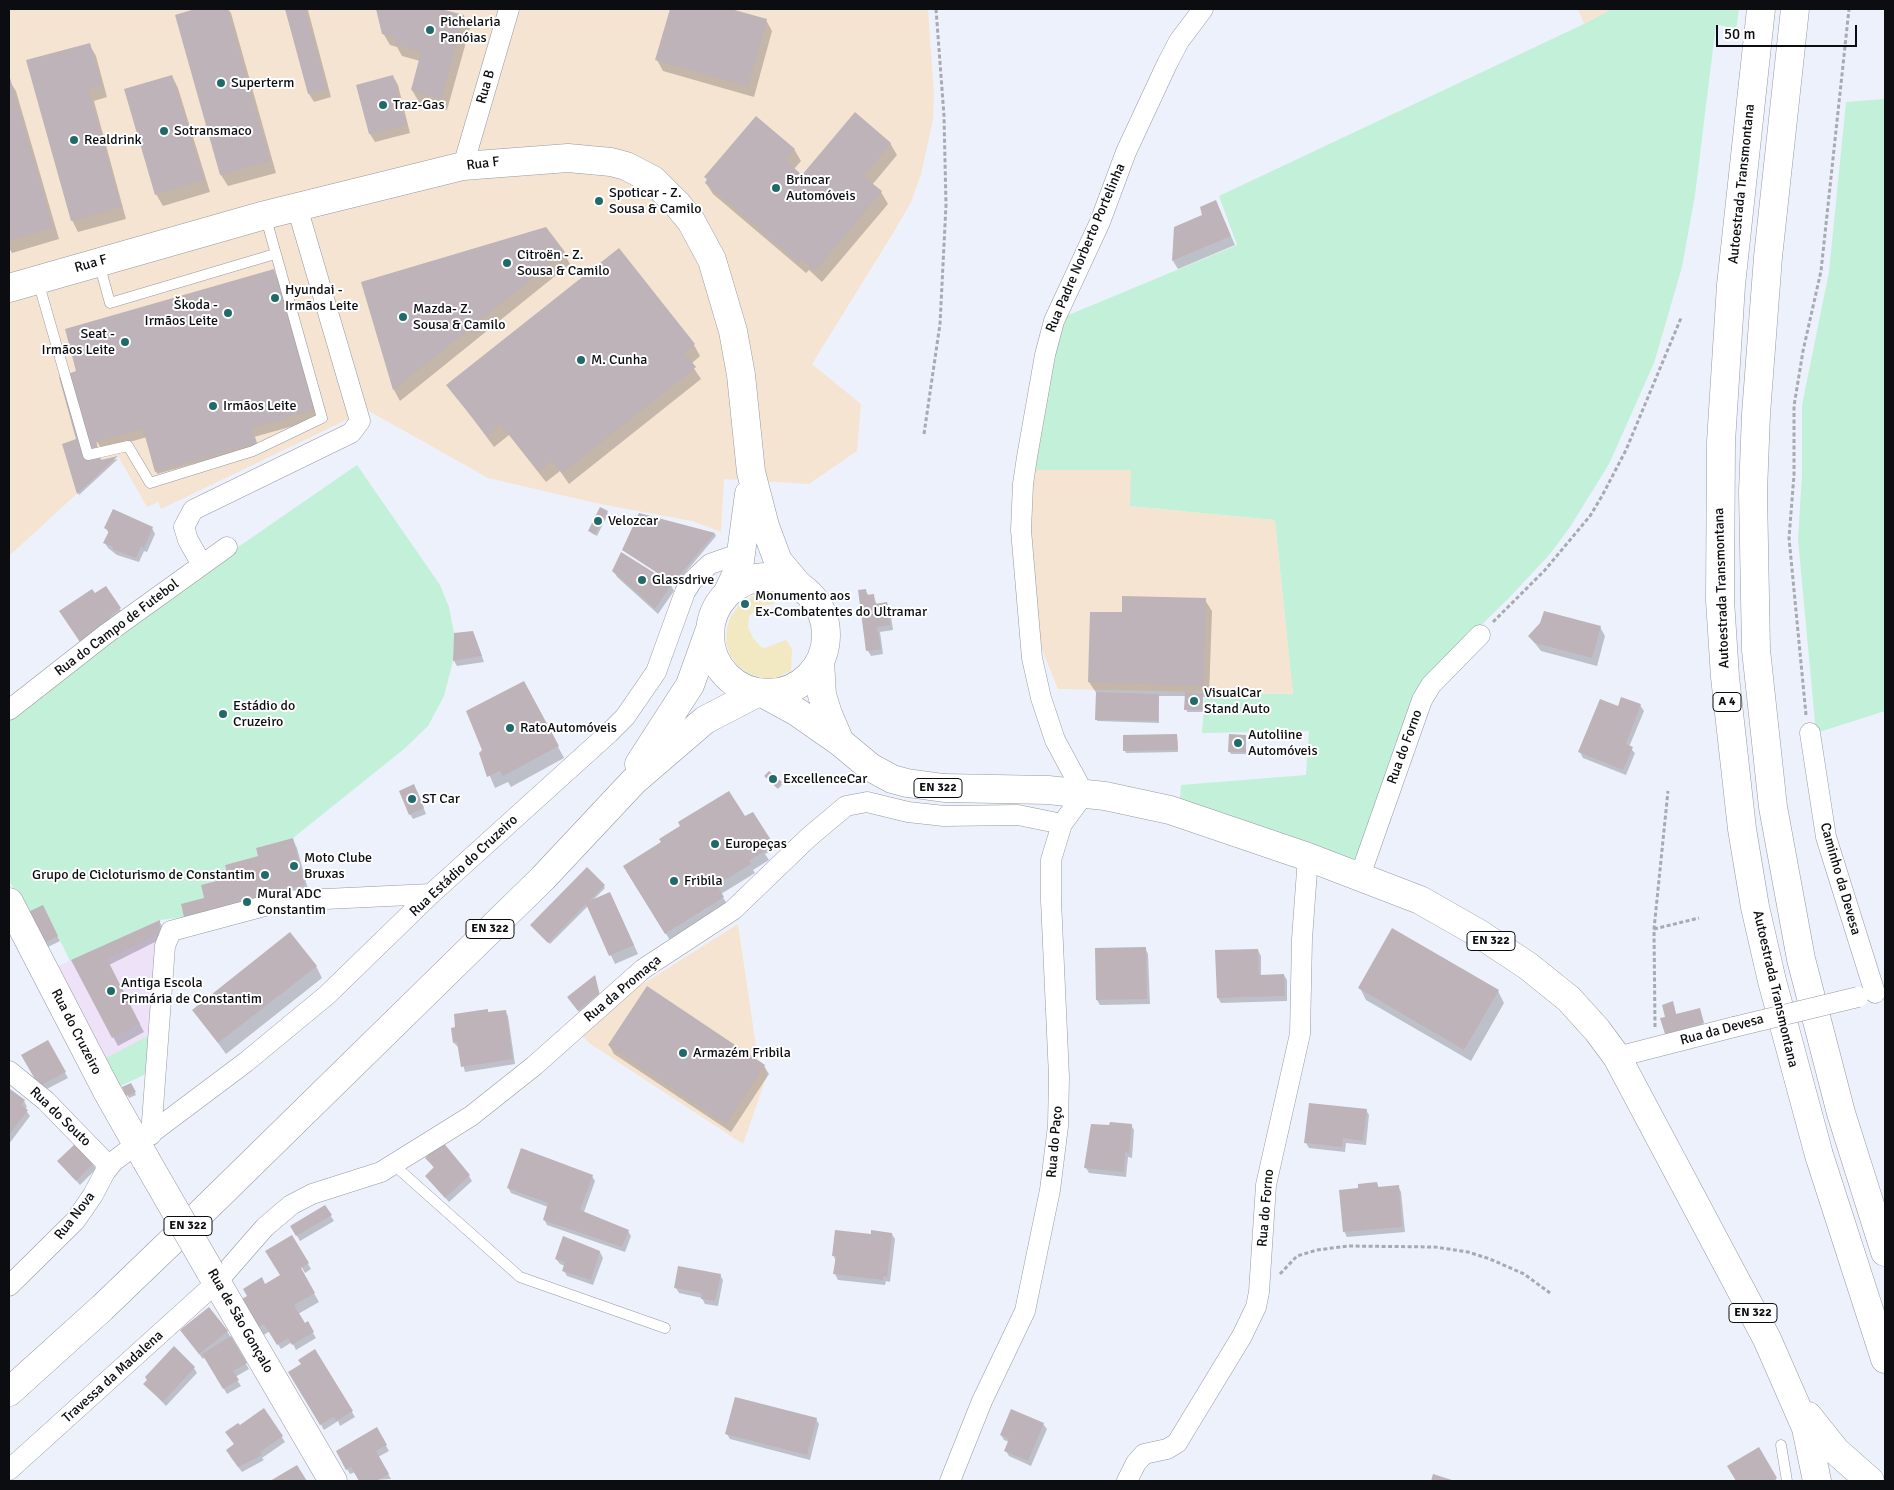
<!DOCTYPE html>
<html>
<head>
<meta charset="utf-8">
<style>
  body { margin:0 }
  #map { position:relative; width:1894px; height:1490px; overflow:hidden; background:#edf1fb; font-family:Signika,sans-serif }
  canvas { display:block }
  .frame { position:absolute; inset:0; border:10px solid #0b0d10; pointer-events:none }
  .scale { position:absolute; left:1716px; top:25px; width:141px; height:22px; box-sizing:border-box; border:2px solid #0b0d10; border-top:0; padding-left:6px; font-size:15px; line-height:18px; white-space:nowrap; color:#0b0d10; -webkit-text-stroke:4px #fff; paint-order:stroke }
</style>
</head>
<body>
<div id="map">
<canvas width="1894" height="1490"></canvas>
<div class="frame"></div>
<div class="scale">50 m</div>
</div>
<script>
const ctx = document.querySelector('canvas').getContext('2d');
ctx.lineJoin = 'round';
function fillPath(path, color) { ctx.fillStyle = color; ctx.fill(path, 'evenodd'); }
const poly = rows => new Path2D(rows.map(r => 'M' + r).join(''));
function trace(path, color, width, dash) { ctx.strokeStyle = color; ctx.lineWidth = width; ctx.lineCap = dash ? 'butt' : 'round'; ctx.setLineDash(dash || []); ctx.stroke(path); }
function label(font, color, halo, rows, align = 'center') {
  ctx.font = font + ' Signika,sans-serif'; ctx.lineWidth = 4; ctx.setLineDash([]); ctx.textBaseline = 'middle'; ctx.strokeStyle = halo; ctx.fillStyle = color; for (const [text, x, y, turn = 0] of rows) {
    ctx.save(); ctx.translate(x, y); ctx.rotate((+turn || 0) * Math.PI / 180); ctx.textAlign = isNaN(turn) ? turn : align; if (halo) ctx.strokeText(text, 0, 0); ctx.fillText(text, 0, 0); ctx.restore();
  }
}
fillPath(poly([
  [9,9,928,9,934,95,933,120,921,174,911,202,895,230,812,364,861,404,857,451,809,484,724,479,721,532,692,521,600,504,488,478,367,410,161,509,158,502,147,507,118,456,9,556],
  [1578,9,1612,9,1584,24],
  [1034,470,1132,470,1130,506,1275,520,1293,694,1058,689,1038,640,1030,542],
  [738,924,758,1060,765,1065,767,1075,743,1144,589,1043,580,1032,630,992]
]), '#f6e4d3');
fillPath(poly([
  [160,920,150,1072,116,1088,54,968]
]), '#ede2f7');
fillPath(poly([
  [1612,9,1739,9,1736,30,1716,24,1695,195,1682,267,1654,363,1609,464,1570,527,1550,554,1509,598,1433,672,1415,696,1395,745,1357,860,1180,801,1181,785,1306,775,1309,731,1202,733,1205,693,1293,694,1275,520,1130,506,1131,470,1034,470,1057,344,1066,316,1237,245,1219,196,1584,24],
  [1885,99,1885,711,1816,733,1798,539,1802,475,1802,405,1829,272,1846,102],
  [357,465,440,585,449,607,454,633,453,661,444,696,428,726,404,749,293,838,256,848,258,856,225,865,228,878,201,885,204,898,184,917,160,920,70,961,58,936,42,944,9,880,9,716,212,565],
  [152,1034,150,1072,116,1088,102,1060]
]), '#c2f0d8');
fillPath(poly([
  [764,594,775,595,774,604,761,606,749,616,748,627,753,638,761,647,765,648,786,640,792,649,791,671,775,678,762,678,749,674,738,666,730,655,726,642,727,628,731,616,739,605,751,597]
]), '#f2e8c2');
fillPath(poly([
  [200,9,228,9,231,13,276,173,228,186,221,175,176,15],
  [286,9,308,10,331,97,314,102,309,94],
  [377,9,436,9,464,16,470,28,447,110,419,102,412,90,420,61,402,56,397,47,390,45,383,33],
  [671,9,726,9,766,20,772,31,754,97,663,71,657,60],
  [89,44,96,56,107,97,94,101,126,219,78,232,72,220],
  [172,76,178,88,210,192,163,206,156,194],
  [393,76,398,85,410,133,375,142,370,134,358,85],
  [9,80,16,91,59,239,12,253,9,248],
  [890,143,897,155,872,185,881,192,888,204,822,282,809,270,806,273,713,194,706,183,708,181,706,177,794,149,801,161,794,169,803,177],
  [1216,202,1235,245,1178,269,1173,261],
  [563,252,570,264,400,401,394,390,363,283],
  [273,271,280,282,318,419,254,437,257,446,157,474,147,437,102,450,96,440,101,462,118,459,79,495,64,444,77,440,78,372],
  [694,345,700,356,691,364,701,379,569,484,560,471,546,482,509,435,494,447,448,385],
  [607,512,608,514,597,536,591,533,590,530],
  [639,514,715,534,716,536,675,585,624,550],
  [106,528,152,528,155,534,147,552,144,551,139,562,117,555,108,548,105,543,109,534],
  [614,571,671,585,674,591,658,614,617,577],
  [106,588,123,614,111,622,95,595],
  [865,590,869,596,873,595,877,605,887,603,890,609,893,630,880,632,883,654,871,656,868,651],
  [1205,600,1212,611,1209,697,1203,697,1203,712,1187,712,1186,696,1159,696,1159,723,1097,721,1097,694,1089,682,1123,614],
  [1600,627,1605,636,1597,666,1541,651,1530,637],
  [475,637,484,662,457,666,454,661],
  [530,694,564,758,511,787,508,782,495,788,480,753],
  [1640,705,1644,711,1629,747,1635,753,1626,775,1583,758,1580,752,1619,707],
  [1177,735,1178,752,1126,753,1125,751],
  [1246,736,1246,754,1231,754,1229,751],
  [765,776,781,783,782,785,778,789],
  [417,791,426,814,413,819,410,814],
  [753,813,774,849,765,854,769,860,753,870,755,873,721,894,730,909,673,945,631,878,662,843,682,826,745,818],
  [293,840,297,848,309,893,190,925,186,916,230,879,260,857],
  [604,886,605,888,593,900,610,893,638,954,615,964,588,906,550,944,533,927],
  [45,912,60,941,46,948,43,943],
  [159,921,162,926,161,939,109,965,144,1032,118,1046,73,961],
  [1145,948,1148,954,1150,1004,1100,1005,1097,1000],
  [1258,950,1261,956,1261,976,1284,975,1287,980,1287,1001,1221,1003,1218,998],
  [316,966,322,978,226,1054,194,1010],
  [595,976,601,999,582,1015,572,1003],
  [1360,988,1498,991,1504,1003,1471,1061,1366,1000],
  [1674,1005,1676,1015,1700,1011,1704,1026,1669,1039,1666,1034,1667,1018],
  [505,1011,508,1016,515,1064,465,1072,459,1048,454,1043,489,1013],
  [47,1041,68,1078,43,1091,23,1055],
  [609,1045,764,1066,769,1074,731,1132,614,1054],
  [131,1084,136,1095,129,1098,124,1088],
  [10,1091,24,1101,27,1107,25,1109,30,1116,9,1144],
  [1366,1110,1369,1115,1366,1145,1346,1143,1345,1152,1309,1148,1306,1143],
  [1131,1125,1134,1130,1132,1158,1128,1157,1126,1177,1089,1173,1086,1168,1110,1127],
  [427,1158,469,1176,472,1181,449,1202,426,1176,434,1168],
  [59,1161,93,1164,96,1169,80,1185],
  [592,1176,595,1181,584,1212,628,1231,631,1236,625,1252,547,1225,544,1219,548,1207,511,1193,508,1187],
  [1377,1183,1379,1188,1398,1186,1401,1192,1405,1232,1347,1237,1344,1231,1360,1189],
  [325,1207,334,1221,300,1241,292,1227],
  [892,1234,895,1239,890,1282,886,1281,885,1285,838,1280,835,1274,836,1261,833,1255,872,1235],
  [292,1237,311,1269,305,1273,301,1266,299,1267,319,1302,298,1314,305,1325,307,1323,316,1338,296,1350,292,1342,281,1349,270,1331,259,1338,239,1303,281,1276],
  [600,1252,603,1258,593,1285,567,1276,564,1271,565,1266,560,1264,556,1259],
  [720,1275,723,1280,718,1306,705,1304,702,1298,679,1293,676,1288],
  [181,1331,227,1331,249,1369,235,1377,241,1386,227,1394,205,1357,203,1359],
  [315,1351,355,1417,340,1426,338,1421,324,1430,290,1372,302,1365],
  [194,1368,197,1373,166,1406,145,1384,148,1381],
  [264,1410,285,1442,262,1458,264,1460,242,1472,230,1456,240,1427],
  [816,1419,819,1424,810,1460,730,1439,727,1434],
  [1043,1424,1047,1429,1031,1466,1009,1456,1006,1451,1009,1442,1004,1440,1001,1435],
  [376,1429,389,1451,378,1457,391,1479,360,1481,355,1472,350,1474,337,1452],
  [1758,1449,1777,1481,1737,1481,1729,1467]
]), '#0003');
fillPath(poly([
  [195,9,227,9,270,161,220,175,175,15],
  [285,9,305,9,327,89,308,94],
  [376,9,441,9,464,15,441,99,411,90,421,52,394,44,396,38,382,34],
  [670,9,731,9,767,19,748,86,655,60],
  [90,43,102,85,88,89,121,207,71,221,26,60],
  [172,75,204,180,155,195,124,89],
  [393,75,406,125,369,134,356,85],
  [10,78,53,228,9,240,9,79],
  [855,112,891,143,863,176,882,191,815,271,802,259,799,263,705,183,707,179,704,177,756,116,795,149,785,160,802,175],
  [1216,200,1231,236,1172,261,1174,227,1202,215,1200,207],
  [546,227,565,252,393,390,361,282],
  [619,248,695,344,684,353,696,367,562,473,552,461,538,471,501,424,487,436,446,385],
  [274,269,314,410,252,428,257,443,155,472,143,429,96,442,101,460,118,456,77,494,62,444,76,439,59,377,76,371,65,329],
  [600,507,608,511,595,534,588,531],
  [113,509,153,527,144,548,141,546,136,558,112,549,113,547,103,543,109,531,104,528],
  [639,513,715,533,673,583,622,550],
  [621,552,672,584,655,609,612,571],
  [106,586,121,608,109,617,112,620,80,642,59,611,92,589,95,593],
  [866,589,867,595,874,594,875,604,887,602,890,625,877,627,881,649,866,651,858,590],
  [1122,596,1206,598,1203,686,1088,682,1090,612,1122,612],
  [1544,611,1601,626,1592,658,1535,643,1528,636,1540,623],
  [473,631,482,656,453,661,454,633],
  [524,681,559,746,503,776,500,771,487,777,479,753,482,750,466,711],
  [1096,692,1159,694,1158,721,1095,720],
  [1185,692,1203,693,1202,710,1184,710],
  [1621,697,1641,704,1626,744,1633,747,1623,770,1578,752,1600,699,1618,706],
  [1177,734,1178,750,1123,751,1123,735],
  [1229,734,1246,735,1246,752,1228,752],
  [769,771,782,782,777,788,764,776],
  [414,784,424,808,409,815,399,791],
  [729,791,745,816,753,812,771,840,761,845,765,851,749,861,751,864,717,885,724,897,665,934,623,866,661,842,659,839,680,826,678,822],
  [293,838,305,885,184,917,181,904,204,898,201,885,228,878,225,865,258,856,256,848],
  [587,867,605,885,589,901,610,892,634,945,609,956,586,904,548,943,530,925],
  [43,905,58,936,42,944,26,913],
  [160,920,159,934,107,959,140,1024,112,1038,71,960],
  [1392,928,1499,990,1464,1050,1358,988],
  [290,932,317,966,218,1043,192,1010],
  [1146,947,1147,999,1096,1000,1095,948],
  [1258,949,1259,975,1284,974,1285,996,1217,998,1215,950],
  [595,975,599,993,578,1011,567,997],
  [647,986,765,1065,726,1124,608,1045],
  [1673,1001,1676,1014,1700,1008,1704,1023,1665,1034,1660,1018,1665,1017,1662,1005],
  [488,1009,488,1012,506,1010,513,1059,461,1067,457,1042,453,1043,451,1028,455,1027,454,1014],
  [48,1040,66,1072,39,1086,21,1055],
  [131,1083,136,1092,126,1096,122,1087],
  [10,1089,25,1100,21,1105,28,1110,9,1135],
  [1309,1103,1367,1109,1363,1141,1343,1138,1342,1147,1304,1143],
  [1110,1122,1132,1124,1129,1153,1125,1152,1124,1172,1084,1168,1091,1124,1109,1125],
  [442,1141,470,1175,445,1198,425,1176,434,1167,425,1158],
  [75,1144,94,1163,76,1181,57,1161],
  [521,1148,593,1175,580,1210,629,1230,622,1247,543,1220,548,1203,507,1188],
  [1377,1182,1378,1187,1399,1185,1402,1227,1343,1232,1339,1190,1358,1188,1358,1184],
  [325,1205,332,1215,296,1236,290,1226],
  [835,1230,871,1234,871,1230,892,1233,887,1277,883,1276,883,1280,833,1274,836,1256,832,1256],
  [292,1235,309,1263,301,1268,315,1293,294,1305,305,1323,308,1321,314,1332,292,1345,288,1338,277,1345,264,1324,253,1330,237,1302,247,1296,243,1289,262,1277,265,1284,280,1275,265,1251],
  [563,1236,600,1251,591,1280,562,1271,565,1262,555,1259],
  [678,1266,721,1274,715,1301,701,1299,702,1293,674,1288],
  [209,1307,228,1331,199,1354,180,1330],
  [231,1336,247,1363,233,1371,239,1380,223,1389,202,1354],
  [174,1346,195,1367,163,1402,143,1384,147,1380,145,1377],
  [315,1349,353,1411,336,1421,334,1417,320,1425,288,1372,301,1364,298,1360],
  [735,1397,817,1418,807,1455,725,1434],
  [264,1408,283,1436,260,1452,262,1455,238,1467,226,1450,234,1444,225,1432,238,1423,240,1425],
  [1011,1409,1044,1423,1028,1461,1004,1451,1009,1439,1000,1435],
  [377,1427,387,1445,376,1451,389,1474,376,1481,359,1481,351,1467,346,1470,336,1451],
  [1759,1447,1777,1478,1771,1481,1736,1481,1727,1466],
  [297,1465,307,1481,270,1481],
  [1433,1474,1455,1481,1431,1481]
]), '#bdb3b8');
const lane = poly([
  [99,263,110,303,275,254],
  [38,281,88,455,128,446,150,483,253,451,322,418,265,215],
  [394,1165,520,1277,665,1328],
  [1781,1445,1787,1481]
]);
const street = poly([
  [463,166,509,9],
  [202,565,188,540,184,527,193,510,351,433,360,421,297,207],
  [9,710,106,634,227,547],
  [1810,733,1826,837,1875,993],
  [1360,876,1422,700,1431,685,1480,635],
  [1617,1057,1734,1027],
  [9,1071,46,1101,109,1166],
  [151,1135,165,946,171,931,283,901,431,894],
  [9,1286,75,1221,93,1195,105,1172,114,1161,246,1062,327,995,431,894,609,733,625,717,656,672,685,592,692,581,710,564,730,557,742,557],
  [9,1470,217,1282,265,1227,291,1205,312,1194,381,1172,471,1116,534,1066,643,969,733,910,809,837,846,806,867,802,908,812,944,816,1018,815,1062,824],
  [950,1481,982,1401,1025,1311,1050,1190,1058,1126,1059,1077,1051,900,1051,860,1062,824,1084,794,1055,740,1041,698,1032,658,1021,530,1023,484,1027,457,1045,355,1054,321,1100,222,1126,152,1167,64,1179,41,1203,9],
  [1127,1481,1136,1463,1144,1454,1167,1449,1177,1443,1242,1336,1256,1307,1259,1292,1266,1185,1300,1034,1302,939,1308,857]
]);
const secondary = poly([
  [9,288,265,215,463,166,568,158,611,162,626,166,653,180,677,204,691,221,712,260,733,331,741,375,751,472,765,526,778,561,799,586],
  [728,592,739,568,749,494],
  [9,902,107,1091,146,1160],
  [210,1271,333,1481]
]);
const primary = poly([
  '710 635a58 58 0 1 1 116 0a58 58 0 1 1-116 0Z',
  [820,661,822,695,828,714,840,742],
  [764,694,797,712,840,742,870,767,892,779,907,783,944,788,1048,790,1105,796,1170,810,1308,857,1420,900,1478,933,1528,966,1569,999,1597,1030,1617,1057,1767,1339,1806,1428,1817,1481],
  [639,764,690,685,709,632],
  [9,1392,102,1308,204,1210,543,878,634,781,705,720,757,693],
  [1808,1416,1836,1451,1870,1481]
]);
const highway = poly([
  [1761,9,1731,285,1721,442,1720,600,1725,677,1742,829,1755,907,1772,981,1819,1155,1885,1359],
  [1795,9,1768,257,1756,414,1753,492,1756,650,1773,807,1801,959,1841,1113,1885,1252]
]);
trace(lane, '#9599a2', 11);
trace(street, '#9599a2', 21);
trace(secondary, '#9599a2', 29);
trace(primary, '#9599a2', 29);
trace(highway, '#9599a2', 29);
trace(poly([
  [924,434,940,324,946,205,944,116,936,9],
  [1493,622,1545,570,1590,516,1602,496,1626,450,1681,318],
  [1806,715,1789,538,1794,475,1794,406,1803,351,1821,271,1849,9],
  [1654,929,1699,918],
  [1655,1027,1654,929,1668,791],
  [1280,1274,1297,1256,1317,1250,1348,1246,1435,1247,1468,1252,1490,1259,1524,1274,1550,1293]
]), '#a7aab2', 3, [4, 2.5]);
trace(lane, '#fff', 10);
trace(street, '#fff', 20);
trace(secondary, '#fff', 28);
trace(primary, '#fff', 28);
trace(highway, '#fff', 28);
const streetBridge = poly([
  [1734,1027,1858,997]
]);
const secondaryBridge = poly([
  [146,1160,210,1271]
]);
trace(streetBridge, '#9599a2', 21, []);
trace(secondaryBridge, '#9599a2', 29, []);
trace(streetBridge, '#fff', 20);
trace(secondaryBridge, '#fff', 28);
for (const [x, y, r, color] of [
  [430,30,5,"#206b6a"],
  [221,83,5,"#206b6a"],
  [383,105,5,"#206b6a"],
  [164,131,5,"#206b6a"],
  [74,140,5,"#206b6a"],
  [776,188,5,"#206b6a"],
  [599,201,5,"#206b6a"],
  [507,263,5,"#206b6a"],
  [275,298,5,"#206b6a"],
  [228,313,5,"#206b6a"],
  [403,317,5,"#206b6a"],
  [125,342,5,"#206b6a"],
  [581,360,5,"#206b6a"],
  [213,406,5,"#206b6a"],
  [598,521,5,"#206b6a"],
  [642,580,5,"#206b6a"],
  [745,604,5,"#206b6a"],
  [1194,701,5,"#206b6a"],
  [223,714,5,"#206b6a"],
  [510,728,5,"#206b6a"],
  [1238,743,5,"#206b6a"],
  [773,779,5,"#206b6a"],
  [412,799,5,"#206b6a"],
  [715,844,5,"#206b6a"],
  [294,866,5,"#206b6a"],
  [265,875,5,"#206b6a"],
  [674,881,5,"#206b6a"],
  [247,902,5,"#206b6a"],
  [111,991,5,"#206b6a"],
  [683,1053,5,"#206b6a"]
]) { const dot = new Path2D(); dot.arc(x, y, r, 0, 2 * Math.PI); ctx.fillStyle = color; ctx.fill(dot); trace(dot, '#fff', 2); }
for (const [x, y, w] of [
  [1727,702,28],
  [938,788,48],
  [490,929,48],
  [1491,941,48],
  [188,1226,48],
  [1753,1313,48]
]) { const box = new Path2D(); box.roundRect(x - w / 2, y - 9.5, w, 19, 4); ctx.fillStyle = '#fff'; ctx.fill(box); trace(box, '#0b0d10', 1); }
label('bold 12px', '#0b0d10', null, [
  ["A 4",1727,702],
  ["EN 322",938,788],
  ["EN 322",490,929],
  ["EN 322",1491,941],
  ["EN 322",188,1226],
  ["EN 322",1753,1313]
]);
label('14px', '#0b0d10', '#fff', [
  ["Pichelaria",440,22],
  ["Panóias",440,38],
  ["Superterm",231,83],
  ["Traz-Gas",393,105],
  ["Sotransmaco",174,131],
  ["Realdrink",84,140],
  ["Brincar",786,180],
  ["Automóveis",786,196],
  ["Spoticar - Z.",609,193],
  ["Sousa & Camilo",609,209],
  ["Citroën - Z.",517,255],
  ["Sousa & Camilo",517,271],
  ["Hyundai -",285,290],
  ["Irmãos Leite",285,306],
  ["Škoda -",218,305,"right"],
  ["Irmãos Leite",218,321,"right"],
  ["Mazda- Z.",413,309],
  ["Sousa & Camilo",413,325],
  ["Seat -",115,334,"right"],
  ["Irmãos Leite",115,350,"right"],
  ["M. Cunha",591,360],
  ["Irmãos Leite",223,406],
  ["Velozcar",608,521],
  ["Glassdrive",652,580],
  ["Monumento aos",755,596],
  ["Ex-Combatentes do Ultramar",755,612],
  ["VisualCar",1204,693],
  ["Stand Auto",1204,709],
  ["Estádio do",233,706],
  ["Cruzeiro",233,722],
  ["RatoAutomóveis",520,728],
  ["Autoliine",1248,735],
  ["Automóveis",1248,751],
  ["ExcellenceCar",783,779],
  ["ST Car",422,799],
  ["Europeças",725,844],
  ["Moto Clube",304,858],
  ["Bruxas",304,874],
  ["Grupo de Cicloturismo de Constantim",255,875,"right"],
  ["Fribila",684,881],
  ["Mural ADC",257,894],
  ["Constantim",257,910],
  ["Antiga Escola",121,983],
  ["Primária de Constantim",121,999],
  ["Armazém Fribila",693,1053]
], 'left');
label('14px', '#0b0d10', '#fff', [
  ["Rua B",486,87,-74],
  ["Rua F",483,164,-7],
  ["Autoestrada Transmontana",1742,184,-84],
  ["Rua Padre Norberto Portelinha",1086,248,-67],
  ["Rua F",91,264,-16],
  ["Autoestrada Transmontana",1722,588,-92],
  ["Rua do Campo de Futebol",117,628,-37],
  ["Rua do Forno",1405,747,-70],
  ["Rua Estádio do Cruzeiro",464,866,-43],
  ["Caminho da Devesa",1840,879,74],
  ["Rua da Promaça",623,989,-40],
  ["Autoestrada Transmontana",1775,989,77],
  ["Rua da Devesa",1722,1030,-15],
  ["Rua do Cruzeiro",76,1032,63],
  ["Rua do Souto",60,1117,44],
  ["Rua do Paço",1055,1142,-85],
  ["Rua do Forno",1266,1208,-85],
  ["Rua Nova",75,1216,-52],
  ["Rua de São Gonçalo",240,1321,60],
  ["Travessa da Madalena",113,1377,-42]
]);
</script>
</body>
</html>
